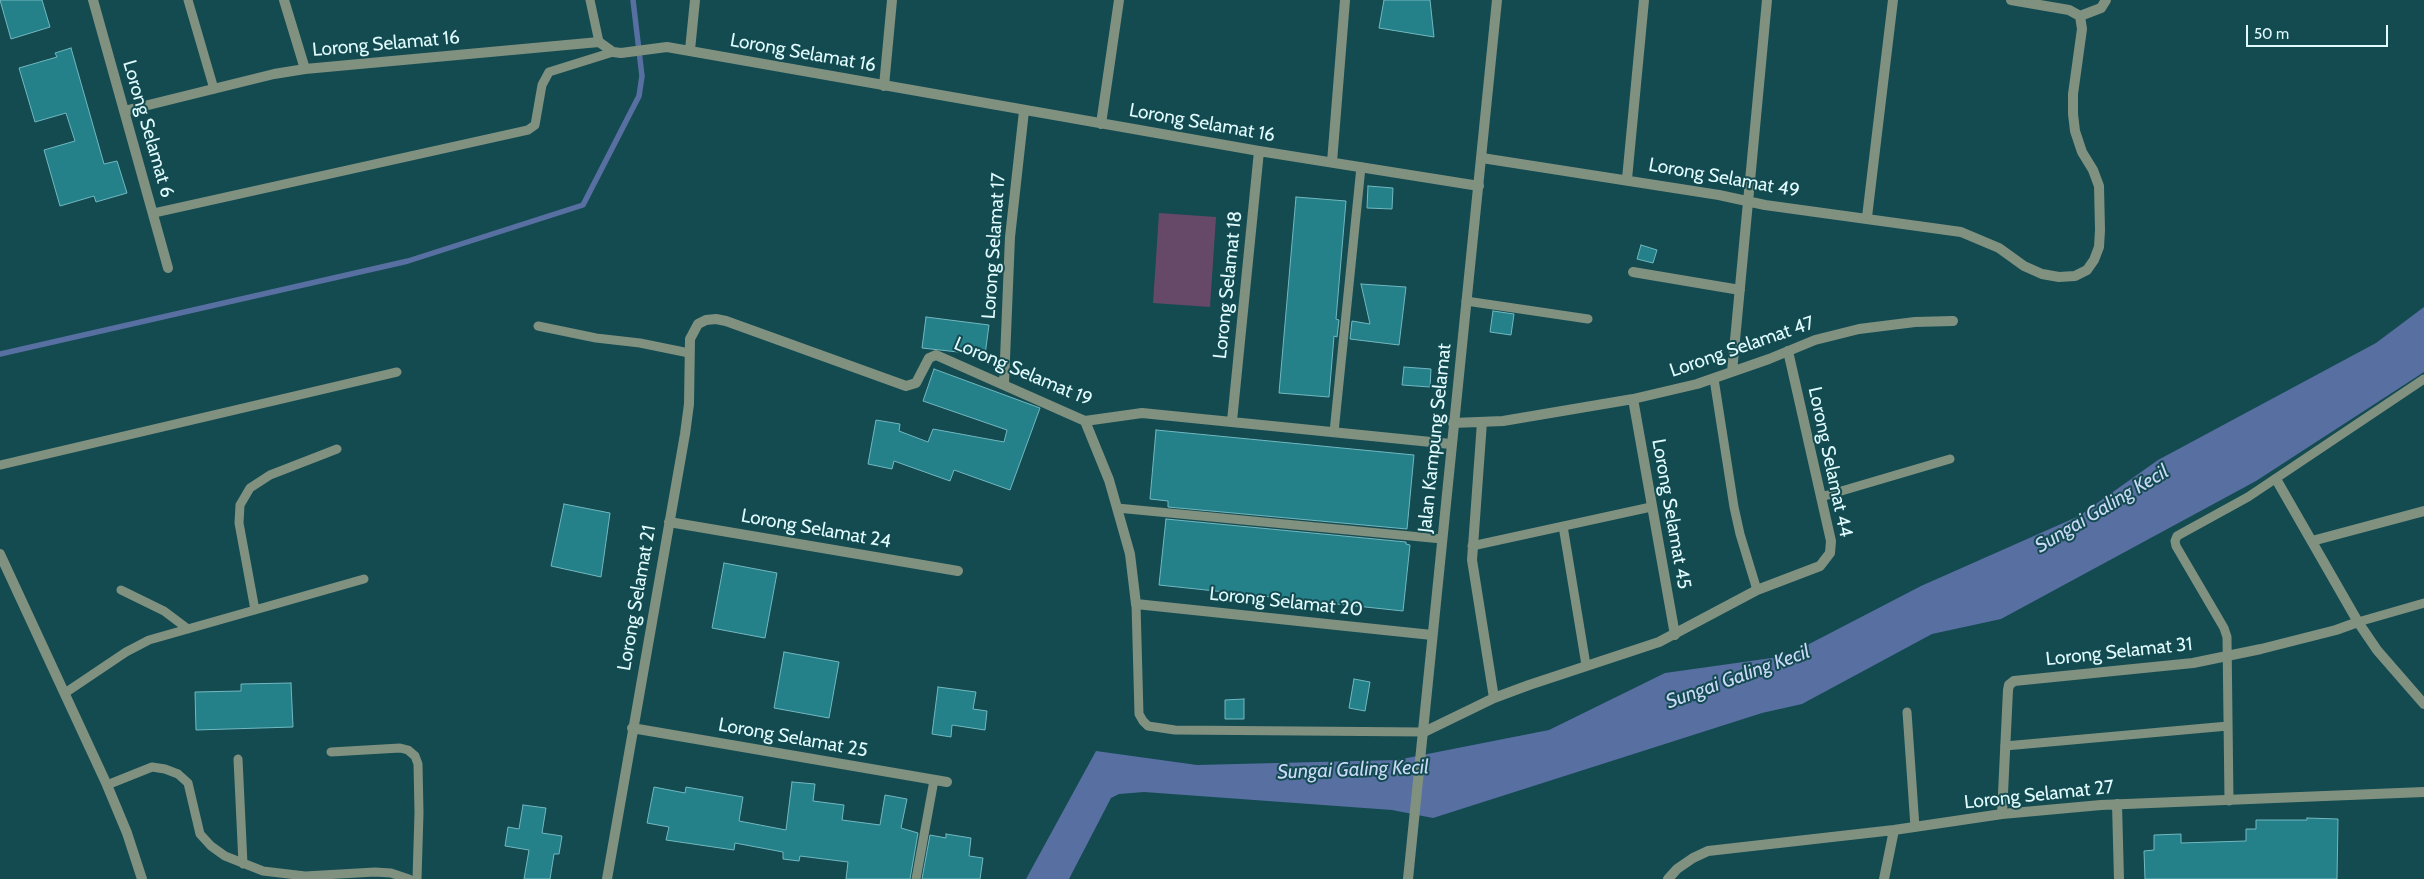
<!DOCTYPE html>
<html>
<head>
<meta charset="utf-8">
<style>
  body { margin:0 }
  #map { position:relative; width:2424px; height:879px; overflow:hidden; background:#134b51; font-family:Cabin,sans-serif }
  canvas { display:block }
  .scale { position:absolute; left:2246px; top:25px; width:142px; height:22px; box-sizing:border-box; border:2px solid #e0fbfe; border-top:0; padding-left:6px; font-size:15px; line-height:18px; white-space:nowrap; color:#e0fbfe; -webkit-text-stroke:4px #134b51; paint-order:stroke }
</style>
</head>
<body>
<div id="map">
<canvas width="2424" height="879"></canvas>
<div class="scale">50 m</div>
</div>
<script>
const ctx = document.querySelector('canvas').getContext('2d');
ctx.lineJoin = 'round';
function fillPath(path, color) { ctx.fillStyle = color; ctx.fill(path, 'evenodd'); }
const poly = rows => new Path2D(rows.map(r => 'M' + r).join(''));
function trace(path, color, width, dash) { ctx.strokeStyle = color; ctx.lineWidth = width; ctx.lineCap = dash ? 'butt' : 'round'; ctx.setLineDash(dash || []); ctx.stroke(path); }
function label(font, color, halo, rows, align = 'center') {
  ctx.font = font + ' Cabin,sans-serif'; ctx.lineWidth = 4; ctx.setLineDash([]); ctx.textBaseline = 'middle'; ctx.strokeStyle = halo; ctx.fillStyle = color; for (const [text, x, y, turn = 0] of rows) {
    ctx.save(); ctx.translate(x, y); ctx.rotate((+turn || 0) * Math.PI / 180); ctx.textAlign = isNaN(turn) ? turn : align; if (halo) ctx.strokeText(text, 0, 0); ctx.fillText(text, 0, 0); ctx.restore();
  }
}
fillPath(poly([
  [1159,213,1216,217,1210,307,1153,303]
]), '#664868');
fillPath(poly([
  [2424,307,2424,372,2256,481,2001,619,1932,634,1802,704,1762,713,1433,818,1392,810,1144,792,1119,794,1111,798,1069,879,1026,879,1096,751,1197,765,1397,760,1549,730,1665,673,1786,656,1921,586,2079,516,2158,460,2376,343]
]), '#586fa1');
trace(poly([
  [0,354,408,261,583,205,639,96,642,76,633,0]
]), '#586fa1', 5.5);
const building = poly([
  [0,0,42,0,50,27,11,39,0,0],
  [1384,0,1430,0,1434,37,1379,28,1384,0],
  [71,48,104,164,117,161,127,193,96,202,94,196,60,206,44,150,75,141,66,113,35,122,19,68,57,57,55,53,71,48],
  [1368,186,1393,188,1392,209,1367,208,1368,186],
  [1296,197,1346,201,1336,319,1339,320,1337,337,1334,336,1329,397,1279,393,1296,197],
  [1641,245,1657,250,1653,263,1637,259,1641,245],
  [1361,284,1406,287,1399,345,1350,339,1352,321,1370,324,1361,284],
  [1493,311,1514,314,1511,335,1490,332,1493,311],
  [926,317,989,325,985,355,922,348,926,317],
  [1404,367,1431,369,1430,387,1402,385,1404,367],
  [934,369,1040,408,1010,490,954,470,950,481,894,461,892,469,868,464,876,420,900,424,899,431,928,442,933,429,1004,442,1007,430,923,401,934,369],
  [1156,430,1414,455,1407,529,1168,507,1168,501,1150,499,1156,430],
  [564,504,610,513,601,577,551,566,564,504],
  [1166,519,1406,542,1406,544,1410,545,1403,611,1159,585,1166,519],
  [724,563,777,573,765,638,712,628,724,563],
  [784,652,839,662,829,718,774,708,784,652],
  [1354,679,1370,682,1365,711,1349,708,1354,679],
  [291,683,293,727,196,730,195,692,241,691,241,684,291,683],
  [938,687,976,692,973,709,987,711,985,730,952,725,951,737,932,734,938,687],
  [1244,699,1244,719,1225,719,1225,700,1244,699],
  [792,782,815,784,813,801,844,805,842,820,880,825,885,795,907,799,901,828,918,833,910,879,846,879,848,862,800,856,799,861,783,859,783,852,735,843,734,850,666,840,669,827,647,823,654,787,685,793,686,787,743,797,739,821,786,830,792,782],
  [523,805,546,808,542,833,562,836,559,854,554,854,550,879,524,879,529,850,505,846,508,827,519,829,523,805],
  [2307,818,2338,819,2337,879,2145,879,2144,851,2154,850,2154,835,2181,834,2181,843,2246,841,2246,829,2256,829,2256,820,2307,820,2307,818],
  [946,834,971,838,969,856,983,858,980,879,922,879,930,835,946,838,946,834]
]);
fillPath(building, '#248089');
trace(building, '#72b8c0', 1);
trace(poly([
  [188,0,214,89],
  [590,0,599,42],
  [154,213,528,130,535,125,542,85,549,72,613,52],
  [1466,301,1588,319],
  [538,326,596,338,640,343,689,353],
  [1714,379,1734,507,1740,534,1757,590],
  [1334,432,1361,167],
  [0,465,397,372],
  [1821,497,1950,459],
  [1117,508,1442,539],
  [1563,526,1586,665],
  [1472,546,1651,507],
  [121,590,164,611,188,629],
  [1136,604,1139,714,1143,721,1148,726,1175,730,1424,732],
  [255,610,239,523,240,505,250,488,270,475,337,449],
  [2358,622,2424,603],
  [65,693,126,652,149,640,364,579],
  [1907,712,1915,827],
  [2005,746,2228,726],
  [331,752,400,748,408,750,415,756,418,764,419,813,417,879],
  [238,759,243,864],
  [107,785,152,767,165,769,178,774,188,783,200,834,211,846,225,856,263,871,305,876,375,872,391,873,409,879],
  [2229,801,2227,637,2224,628,2176,546,2175,541,2177,536,2248,497,2424,379],
  [916,879,934,780]
]), '#809180', 9);
trace(poly([
  [93,0,168,268],
  [284,0,305,69],
  [2011,0,2069,10,2080,16],
  [2080,16,2101,8,2106,0],
  [690,50,695,0],
  [884,86,892,0],
  [124,111,274,74,305,69,599,42,613,52,621,53,667,47,1259,151,1479,186],
  [1101,124,1119,0],
  [1482,158,1719,195,1765,205,1961,232,1999,248,2024,266,2042,274,2059,277,2075,276,2087,270,2094,260,2099,247,2100,230,2099,186,2093,170,2082,152,2075,131,2073,114,2073,94,2082,29,2080,16],
  [1332,162,1345,0],
  [1627,179,1644,0],
  [1867,217,1893,0],
  [1633,272,1740,290],
  [1732,372,1767,0],
  [1004,383,1010,237,1024,111],
  [1633,399,1675,635],
  [1085,421,1109,480,1117,508,1130,554,1136,604,1432,635],
  [1232,421,1259,151],
  [1482,422,1472,560,1494,698],
  [1453,423,1503,421,1633,399,1697,384,1769,359,1815,340,1859,329,1915,322,1953,321],
  [2276,479,2358,622,2377,650,2424,704],
  [669,522,958,571],
  [2312,541,2424,511],
  [632,728,947,782],
  [1424,732,1494,698,1529,685,1659,642,1757,590,1820,566,1830,553,1831,541,1788,351],
  [2117,804,2119,879],
  [2002,814,2008,690,2009,685,2014,681,2193,663,2261,649,2336,630,2358,622],
  [607,879,685,434,689,404,690,339,698,324,706,320,716,319,726,321,906,386,916,383,929,358,936,355,1085,421,1142,413,1451,444],
  [1668,879,1677,869,1693,858,1708,851,1894,830,2002,814,2101,805,2424,792],
  [1884,879,1894,830]
]), '#809180', 10);
trace(poly([
  [0,554,107,785,127,833,142,879],
  [1408,879,1497,0]
]), '#809180', 10);
label('19px', '#e0fbfe', '#134b51', [
  ["Lorong Selamat 16",386,44,-5],
  ["Lorong Selamat 16",803,53,10],
  ["Lorong Selamat 16",1202,123,10],
  ["Lorong Selamat 6",148,129,74],
  ["Lorong Selamat 49",1724,178,10],
  ["Lorong Selamat 17",994,246,-86],
  ["Lorong Selamat 18",1228,285,-84],
  ["Lorong Selamat 47",1742,347,-19],
  ["Lorong Selamat 19",1023,372,23],
  ["Jalan Kampung Selamat",1435,438,-84],
  ["Lorong Selamat 44",1830,462,78],
  ["Lorong Selamat 45",1671,514,80],
  ["Lorong Selamat 24",816,529,10],
  ["Lorong Selamat 21",637,598,-80],
  ["Lorong Selamat 20",1286,602,6],
  ["Lorong Selamat 31",2119,652,-6],
  ["Lorong Selamat 25",793,738,10],
  ["Lorong Selamat 27",2039,795,-6]
]);
label('italic 20px', '#cad9f8', '#134b51', [
  ["Sungai Galing Kecil",2102,509,-31],
  ["Sungai Galing Kecil",1738,677,-20],
  ["Sungai Galing Kecil",1353,770,-2]
]);
</script>
</body>
</html>
